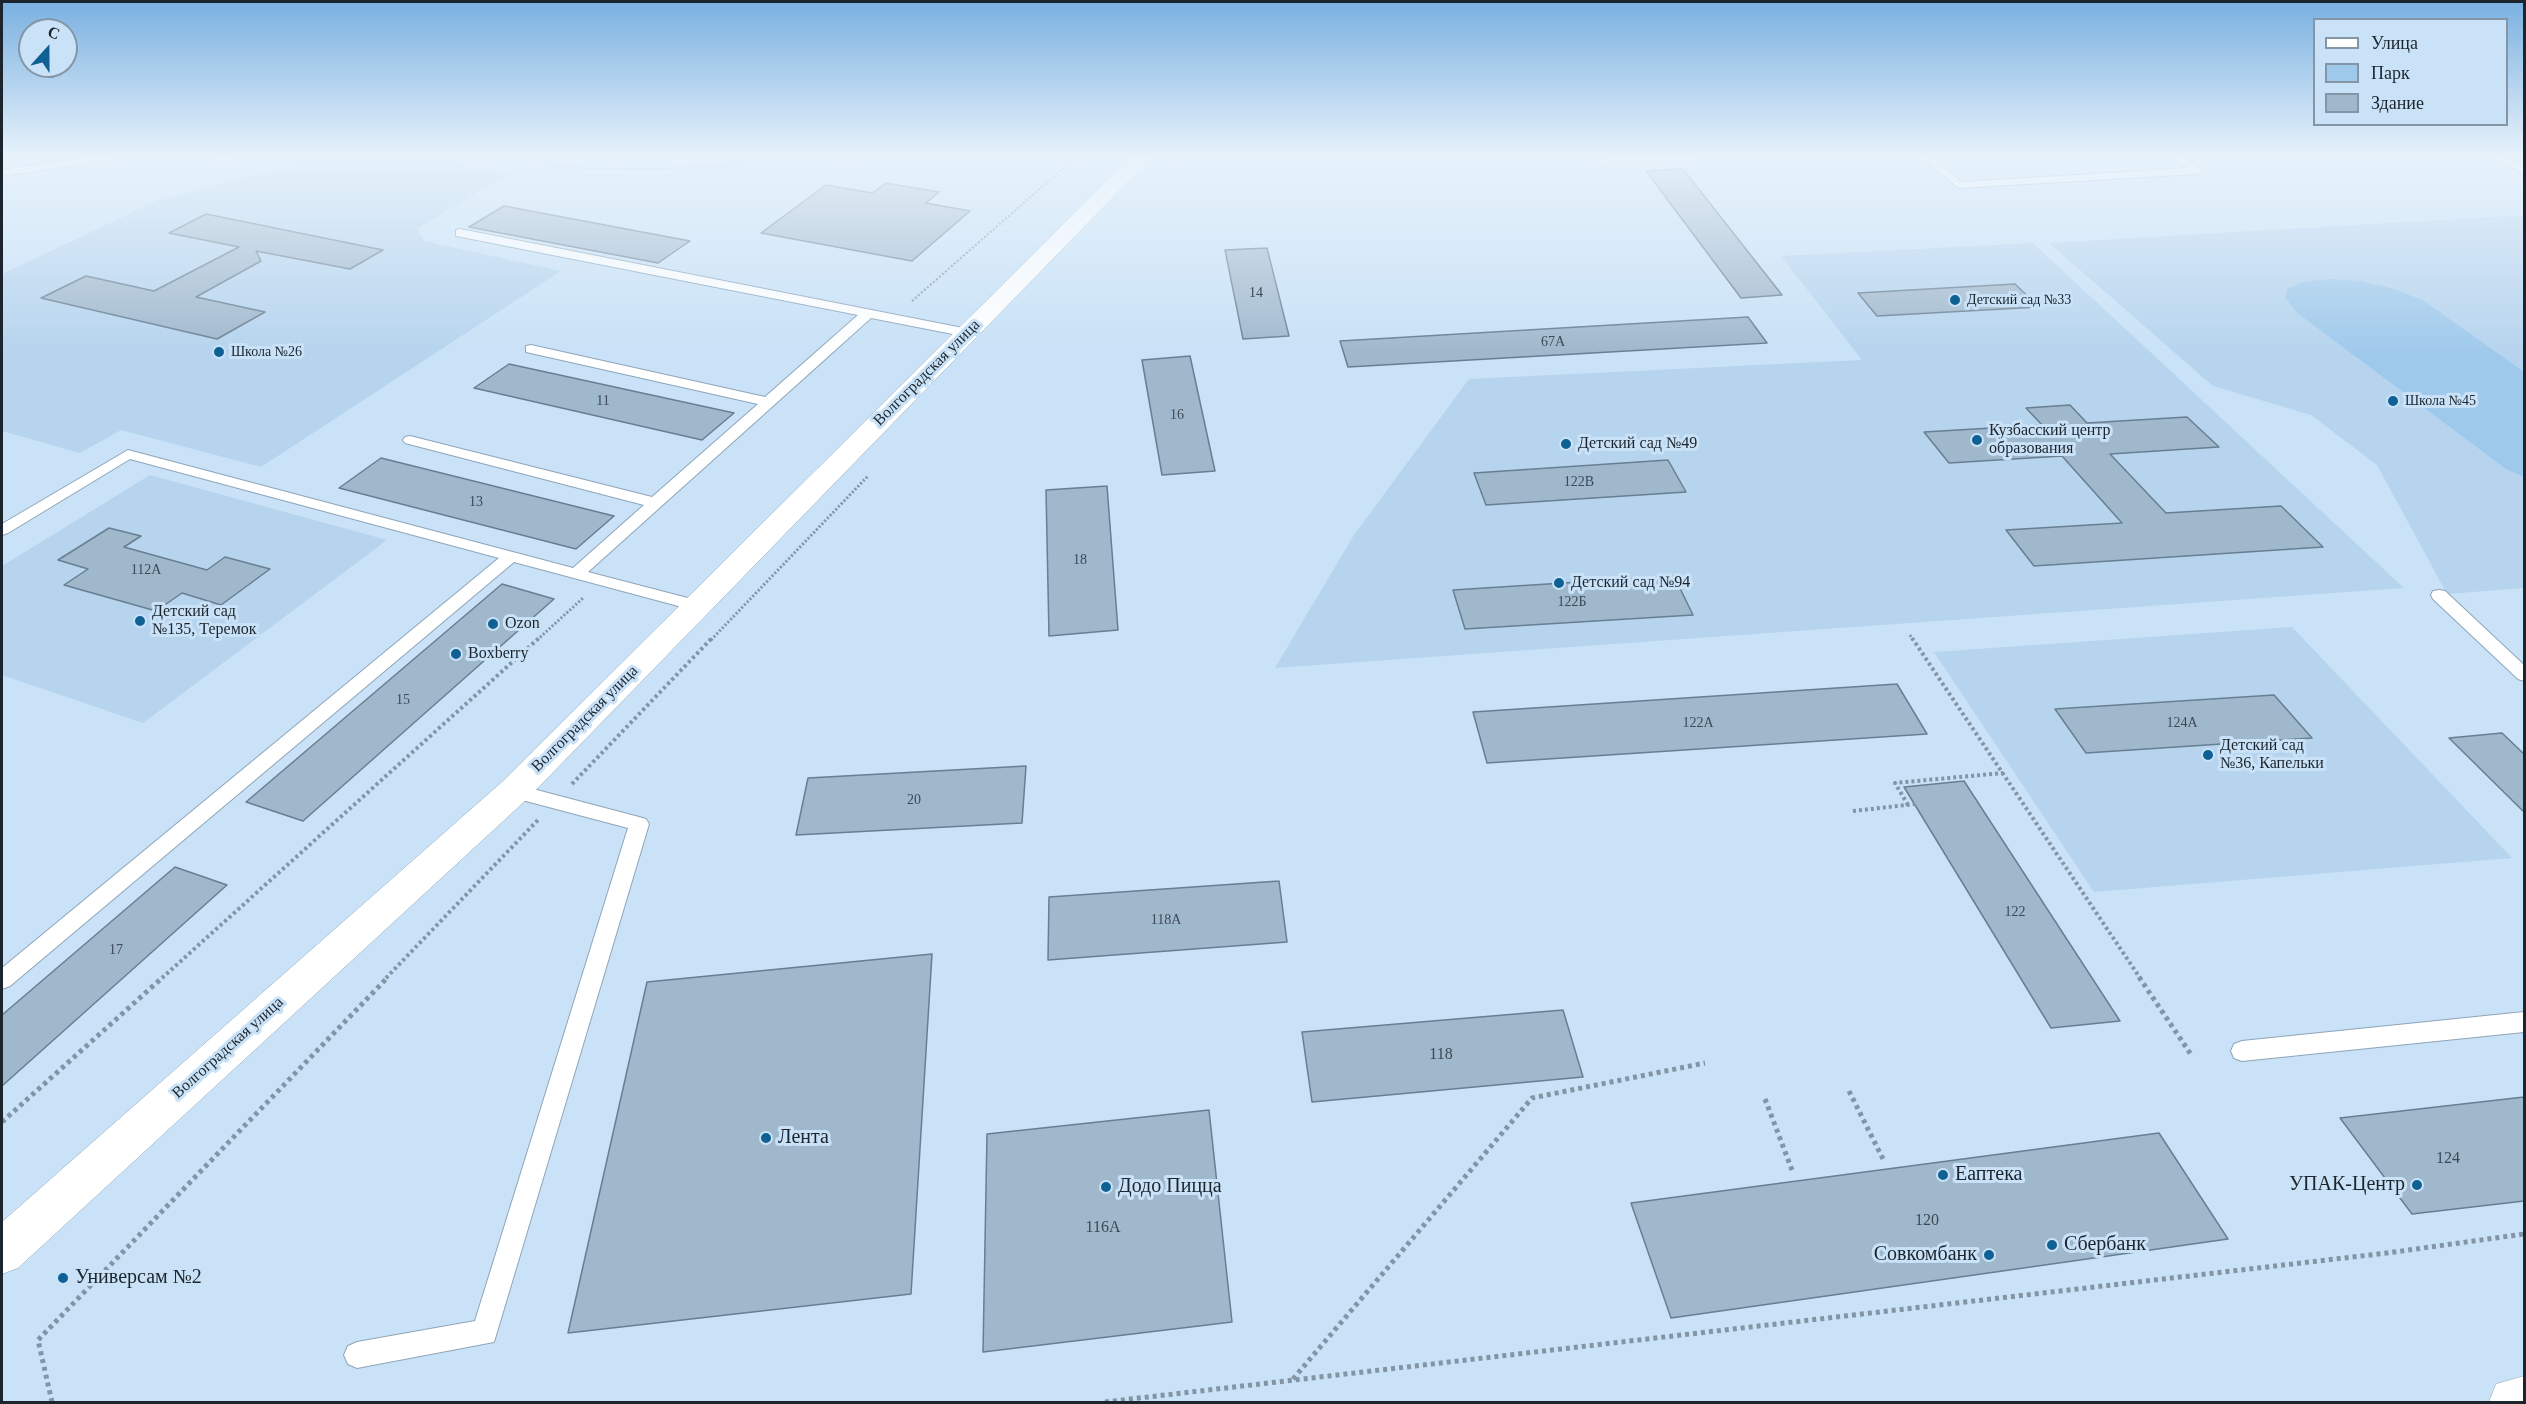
<!DOCTYPE html>
<html>
<head>
<meta charset="utf-8">
<style>
  body { margin:0 }
  #map { position:relative; width:2526px; height:1404px; overflow:hidden; background:#c9e2f7; font-family:Georgia,serif }
  canvas { display:block }
  .frame { position:absolute; inset:0; border:3px solid #1c252d; pointer-events:none }
  .legend { position:absolute; left:2313px; top:18px; width:195px; height:108px; box-sizing:border-box; background:#c9e2f7; border:2px solid #8496a6; margin:0; padding:8px 10px; list-style:none; font-size:18px; color:#1c252d }
  .legend li { display:flex; align-items:center; gap:12px; height:30px }
  .legend b { width:30px; border:2px solid #8496a6 }
  .north { position:absolute; left:18px; top:18px; width:60px; height:60px; box-sizing:border-box; background:#c9e2f7; border:2px solid #8496a6; border-radius:50%; rotate:21deg; font-size:16px; font-weight:700; line-height:24px; text-align:center; color:#1c252d }
  .north::after { content:''; display:block; margin:auto; width:21px; height:27px; background:#0e6192; clip-path:polygon(50% 0,100% 100%,50% 72%,0 100%) }
</style>
</head>
<body>
<div id="map">
<canvas width="2526" height="1404"></canvas>
<div class="frame"></div>
<ul class="legend">
<li><b style="height:8px;background:#fff"></b>Улица</li>
<li><b style="height:16px;background:#9fc9eb"></b>Парк</li>
<li><b style="height:16px;background:#a0b8cc"></b>Здание</li>
</ul>
<div class="north">С</div>
</div>
<script>
const ctx = document.querySelector('canvas').getContext('2d');
ctx.lineJoin = 'round';
function fillPath(path, color) { ctx.fillStyle = color; ctx.fill(path, 'evenodd'); }
const poly = rows => new Path2D(rows.map(r => 'M' + r).join(''));
function trace(path, color, width, dash) { ctx.strokeStyle = color; ctx.lineWidth = width; ctx.lineCap = dash ? 'butt' : 'round'; ctx.setLineDash(dash || []); ctx.stroke(path); }
function label(font, color, halo, rows, align = 'center') {
  ctx.font = font + ' Georgia,serif'; ctx.lineWidth = 6; ctx.setLineDash([]); ctx.textBaseline = 'middle'; ctx.strokeStyle = halo; ctx.fillStyle = color; for (const [text, x, y, turn = 0] of rows) {
    ctx.save(); ctx.translate(x, y); ctx.rotate((+turn || 0) * Math.PI / 180); ctx.textAlign = isNaN(turn) ? turn : align; if (halo) ctx.strokeText(text, 0, 0); ctx.fillText(text, 0, 0); ctx.restore();
  }
}
fillPath(poly([
  [322,157,427,157,510,173,417,229,424,241,561,271,261,467,121,430,80,453,2,431,2,274,159,200],
  [2524,215,2524,588,2447,594,2377,465,2311,415,2213,386,2049,243],
  [2033,243,2404,588,1275,668,1354,535,1469,379,1862,360,1781,256],
  [150,475,387,540,143,723,2,675,2,566],
  [2292,627,2512,858,2094,892,1934,652]
]), '#b6d4ee');
fillPath(poly([
  [2331,279,2360,281,2395,289,2424,301,2524,372,2524,477,2506,469,2296,312,2285,297,2288,288,2303,282]
]), '#9fc9eb');
const building = poly([
  [1683,169,1782,295,1741,298,1646,171,1683,169],
  [886,183,939,192,926,203,970,211,912,261,761,233,826,185,872,193,886,183],
  [504,206,690,241,658,263,469,227,504,206],
  [206,214,383,250,350,269,256,251,261,261,196,297,265,312,217,339,41,298,86,276,154,291,239,247,169,233,206,214],
  [1267,248,1289,336,1243,339,1225,250,1267,248],
  [2015,284,2039,307,1877,316,1858,293,2015,284],
  [1748,317,1767,343,1348,367,1340,341,1748,317],
  [1190,356,1215,471,1162,475,1142,360,1190,356],
  [509,364,734,413,702,440,474,388,509,364],
  [2070,405,2087,423,2187,417,2219,447,2110,454,2166,513,2281,506,2323,547,2034,566,2006,530,2122,523,2062,456,1949,463,1924,432,2042,425,2026,408,2070,405],
  [381,458,614,516,576,549,339,488,381,458],
  [1668,460,1686,492,1486,505,1474,473,1668,460],
  [1107,486,1118,630,1049,636,1046,490,1107,486],
  [109,528,141,536,124,547,207,570,225,557,270,569,221,605,182,593,156,611,64,585,88,569,58,560,109,528],
  [1674,576,1693,615,1465,629,1453,590,1674,576],
  [502,584,554,599,303,821,246,802,502,584],
  [1897,684,1927,734,1487,763,1473,712,1897,684],
  [2274,695,2312,738,2086,753,2055,709,2274,695],
  [2502,733,2524,754,2524,812,2449,738,2502,733],
  [1026,766,1022,823,796,835,808,778,1026,766],
  [1964,781,2120,1021,2051,1028,1904,787,1964,781],
  [175,867,227,885,2,1086,2,1015,175,867],
  [1279,881,1287,942,1048,960,1049,897,1279,881],
  [932,954,911,1294,568,1333,647,982,932,954],
  [1563,1010,1583,1077,1312,1102,1302,1032,1563,1010],
  [2524,1097,2524,1201,2412,1214,2340,1118,2524,1097],
  [1209,1110,1232,1322,983,1352,987,1134,1209,1110],
  [2159,1133,2228,1239,1671,1318,1631,1203,2159,1133]
]);
fillPath(building, '#a0b8cc');
trace(building, '#687e91', 1.5);
const service = poly([
  [88,157,117,157,112,160,2,176,2,170,88,157],
  [211,157,232,157,235,160,230,163,211,157],
  [1698,157,1693,160,1598,164,1593,161,1610,157,1698,157],
  [1920,157,1932,157,1962,182,2187,168,2173,157,2185,157,2203,171,2198,174,1959,188,1920,157],
  [2494,157,2507,157,2524,167,2524,174,2494,157],
  [460,229,968,329,975,333,968,337,871,318,588,572,703,602,705,606,703,610,697,611,514,562,10,986,2,989,2,968,499,558,130,459,8,533,2,535,2,524,128,450,573,568,644,505,405,443,403,440,405,437,410,436,652,497,758,404,526,352,526,346,531,345,765,397,858,315,456,236,456,230,460,229],
  [2439,590,2445,591,2524,665,2524,681,2518,679,2433,599,2431,595,2433,591,2439,590],
  [514,784,639,817,646,819,649,824,494,1342,357,1368,348,1364,344,1355,348,1346,357,1342,475,1321,628,828,507,796,504,791,507,786,514,784],
  [2524,1012,2524,1032,2242,1061,2234,1058,2231,1051,2234,1044,2242,1041,2524,1012]
]);
const secondary = poly([
  [1131,157,1152,157,526,800,18,1268,2,1274,2,1222,502,782,1131,157],
  [2524,1376,2524,1402,2489,1402,2496,1384,2524,1376]
]);
trace(service, '#8ea5b9', 2);
trace(secondary, '#8ea5b9', 1);
trace(poly([
  [466,157,580,168,654,169,907,157],
  [1166,165,1174,157],
  [912,301,1076,157]
]), '#8395a5', 2, [2, 2]);
trace(poly([
  [1910,635,1913,640],
  [537,640,583,598],
  [711,640,868,476]
]), '#8395a5', 3, [2, 2]);
trace(poly([
  [1912,638,2140,978],
  [572,784,712,638],
  [1908,805,1895,783,2003,773],
  [1853,811,1915,804],
  [162,978,539,638],
  [386,978,538,820]
]), '#8395a5', 4, [3, 3]);
trace(poly([
  [2139,977,2192,1056],
  [1849,1091,1884,1161],
  [1765,1099,1792,1170],
  [2,1122,163,977],
  [1293,1379,1532,1098,1705,1063],
  [52,1402,38,1340,388,977],
  [1105,1402,2387,1253,2524,1234]
]), '#8395a5', 5, [4, 4]);
fillPath(service, '#fff');
fillPath(secondary, '#fff');
const sky = ctx.createLinearGradient(0, 0, 0, 354);
sky.addColorStop(0, '#79b0e0');
sky.addColorStop(0.44, '#e7f2fb');
sky.addColorStop(1, '#e7f2fb00');
ctx.fillStyle = sky;
ctx.fillRect(0, 0, 2526, 354);
for (const [x, y, r, color] of [
  [1955,300,6,"#0e6192"],
  [219,352,6,"#0e6192"],
  [2393,401,6,"#0e6192"],
  [1977,440,6,"#0e6192"],
  [1566,444,6,"#0e6192"],
  [1559,583,6,"#0e6192"],
  [140,621,6,"#0e6192"],
  [493,624,6,"#0e6192"],
  [456,654,6,"#0e6192"],
  [2208,755,6,"#0e6192"],
  [766,1138,6,"#0e6192"],
  [1943,1175,6,"#0e6192"],
  [2417,1185,6,"#0e6192"],
  [1106,1187,6,"#0e6192"],
  [2052,1245,6,"#0e6192"],
  [1989,1255,6,"#0e6192"],
  [63,1278,6,"#0e6192"]
]) { const dot = new Path2D(); dot.arc(x, y, r, 0, 2 * Math.PI); ctx.fillStyle = color; ctx.fill(dot); trace(dot, '#c9e2f7', 2); }
label('14px', '#3d4a55', null, [
  ["14",1256,293],
  ["67А",1553,342],
  ["11",603,401],
  ["16",1177,415],
  ["122В",1579,482],
  ["13",476,502],
  ["18",1080,560],
  ["112А",146,570],
  ["122Б",1572,602],
  ["15",403,700],
  ["122А",1698,723],
  ["124А",2182,723],
  ["20",914,800],
  ["122",2015,912],
  ["118А",1166,920],
  ["17",116,950]
]);
label('14px', '#1c252d', '#c9e2f7', [
  ["Детский сад №33",1967,300],
  ["Школа №26",231,352],
  ["Школа №45",2405,401]
], 'left');
label('16px', '#1c252d', '#c9e2f7', [
  ["Волгоградская улица",927,373,-45],
  ["Волгоградская улица",585,719,-45],
  ["Волгоградская улица",228,1048,-42]
]);
label('16px', '#1c252d', '#c9e2f7', [
  ["Кузбасский центр",1989,431],
  ["образования",1989,449],
  ["Детский сад №49",1578,444],
  ["Детский сад №94",1571,583],
  ["Детский сад",152,612],
  ["№135, Теремок",152,630],
  ["Ozon",505,624],
  ["Boxberry",468,654],
  ["Детский сад",2220,746],
  ["№36, Капельки",2220,764]
], 'left');
label('16px', '#3d4a55', null, [
  ["118",1441,1055],
  ["124",2448,1159],
  ["120",1927,1221],
  ["116А",1103,1228]
]);
label('20px', '#1c252d', '#c9e2f7', [
  ["Лента",778,1138],
  ["Еаптека",1955,1175],
  ["УПАК-Центр",2405,1185,"right"],
  ["Додо Пицца",1118,1187],
  ["Сбербанк",2064,1245],
  ["Совкомбанк",1977,1255,"right"],
  ["Универсам №2",75,1278]
], 'left');
</script>
</body>
</html>
